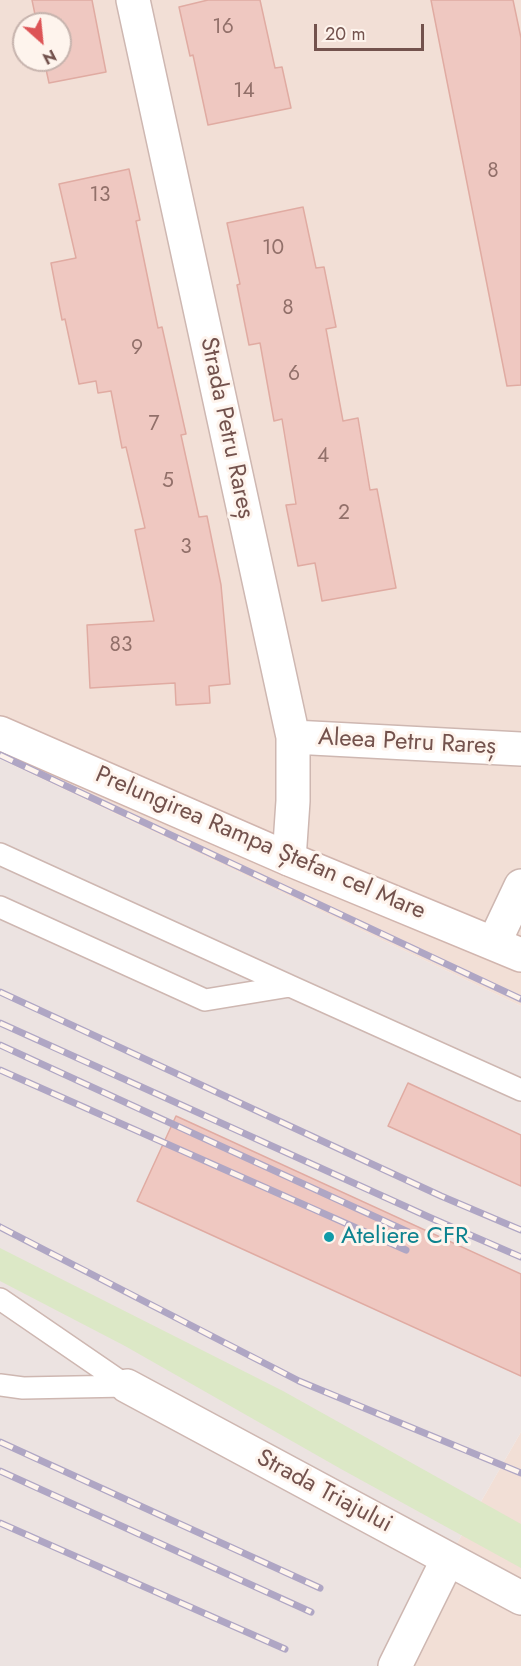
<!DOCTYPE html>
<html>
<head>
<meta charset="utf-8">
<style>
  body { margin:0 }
  #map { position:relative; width:521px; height:1666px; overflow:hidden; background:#fbefe7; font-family:Jost,sans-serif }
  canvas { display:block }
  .north { position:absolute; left:12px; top:12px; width:60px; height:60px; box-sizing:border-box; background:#fef4ed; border:2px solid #c6b3ad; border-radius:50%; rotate:153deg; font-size:16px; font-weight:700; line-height:24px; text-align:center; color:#73524d }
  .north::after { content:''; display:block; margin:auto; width:21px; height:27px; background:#dd5456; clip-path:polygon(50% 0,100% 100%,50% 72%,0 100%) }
  .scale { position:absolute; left:314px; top:24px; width:110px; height:27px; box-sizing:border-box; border:3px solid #73524d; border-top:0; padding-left:8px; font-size:18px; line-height:21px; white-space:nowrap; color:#73524d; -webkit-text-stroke:4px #fef4ed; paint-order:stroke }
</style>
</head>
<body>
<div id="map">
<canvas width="521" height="1666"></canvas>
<div class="north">N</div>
<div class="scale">20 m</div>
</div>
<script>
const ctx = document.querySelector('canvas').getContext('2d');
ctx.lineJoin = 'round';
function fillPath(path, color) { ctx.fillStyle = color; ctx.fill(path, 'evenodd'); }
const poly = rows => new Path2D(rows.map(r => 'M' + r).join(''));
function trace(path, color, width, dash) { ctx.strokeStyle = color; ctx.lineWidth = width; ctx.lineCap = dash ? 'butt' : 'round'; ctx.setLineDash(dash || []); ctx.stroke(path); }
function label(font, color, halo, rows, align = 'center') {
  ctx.font = font + ' Jost,sans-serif'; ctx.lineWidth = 6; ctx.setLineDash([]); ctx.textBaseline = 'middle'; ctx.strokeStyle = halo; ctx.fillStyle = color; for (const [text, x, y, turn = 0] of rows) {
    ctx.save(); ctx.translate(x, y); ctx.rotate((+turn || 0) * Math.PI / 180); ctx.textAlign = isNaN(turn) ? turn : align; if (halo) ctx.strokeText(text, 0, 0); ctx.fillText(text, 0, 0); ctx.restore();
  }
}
fillPath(poly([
  [0,0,521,0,521,1006,0,759],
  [24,24,60,24,60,60,24,60],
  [521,1432,521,1666,395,1666,448,1559]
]), '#f2dfd6');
fillPath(poly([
  [0,759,521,1006,521,1432,448,1559,395,1666,0,1666]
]), '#ece3e1');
fillPath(poly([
  [0,1248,283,1391,521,1524,521,1568,341,1469,125,1346,0,1281]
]), '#dce8c6');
const building = poly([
  [32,0,92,0,106,72,49,83,44,60,60,60,60,24,37,24,32,0],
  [208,0,260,0,275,68,282,67,291,108,208,125,193,55,190,56,179,7,208,0],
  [431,0,513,0,521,38,521,385,507,386,431,0],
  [129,169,140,220,136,221,158,328,162,327,186,434,181,435,199,517,207,516,221,585,230,684,209,686,210,703,176,705,175,683,90,688,87,625,154,621,135,530,145,528,126,447,122,448,111,391,98,393,96,381,79,384,65,319,62,320,51,263,76,258,59,184,129,169],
  [303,207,316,268,324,267,336,327,326,329,343,421,358,418,370,490,377,489,396,588,322,601,315,563,298,566,286,505,296,504,282,419,274,421,260,343,249,345,237,285,240,284,227,223,303,207],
  [408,1083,521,1135,521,1186,388,1126,408,1083],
  [176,1116,521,1274,521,1376,137,1201,176,1116]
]);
fillPath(building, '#efc8c1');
trace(building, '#e0aba2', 1.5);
const lane = poly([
  [0,854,290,986],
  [0,907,205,1000,290,986,521,1090],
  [0,1299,127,1386],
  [0,1385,23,1388,127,1386]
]);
const street = poly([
  [133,0,293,737,293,801,289,859],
  [293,737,521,749],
  [494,943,521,886],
  [127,1386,521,1598],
  [395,1666,448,1559]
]);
const secondary = poly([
  [0,733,289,859,521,955]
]);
trace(lane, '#ceb7b1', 24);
trace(street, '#ceb7b1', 36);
trace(secondary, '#d1b5ae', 36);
trace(lane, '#fff', 21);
trace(street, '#fff', 33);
trace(secondary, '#fff', 33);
const rail = poly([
  [0,755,521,999],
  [0,992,441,1196,521,1230],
  [0,1023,431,1218,521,1257],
  [0,1045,417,1236],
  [0,1070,406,1250],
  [0,1227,299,1381,521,1473],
  [0,1442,320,1588],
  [0,1471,311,1612],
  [0,1523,285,1649]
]);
trace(rail, '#afa6c4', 7);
trace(rail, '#fef4ed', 4.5, [14]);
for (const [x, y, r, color] of [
  [329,1237,6,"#0f9aa8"]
]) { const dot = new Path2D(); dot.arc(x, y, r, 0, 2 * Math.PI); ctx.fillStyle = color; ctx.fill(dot); trace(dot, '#fef4ed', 2); }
label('21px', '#92706a', null, [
  ["16",223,28],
  ["14",244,92],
  ["8",493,172],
  ["13",100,196],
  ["10",273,249],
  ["8",288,309],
  ["9",137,349],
  ["6",294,375],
  ["7",154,425],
  ["4",323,457],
  ["5",168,482],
  ["2",344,514],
  ["3",186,548],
  ["83",121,646]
]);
label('24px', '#73524d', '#fef4ed', [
  ["Strada Petru Rareș",226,428,78],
  ["Aleea Petru Rareș",407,743,3],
  ["Prelungirea Rampa Ștefan cel Mare",260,844,23],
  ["Strada Triajului",324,1492,28]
]);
label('24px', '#0d838f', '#fef4ed', [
  ["Ateliere CFR",341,1237]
], 'left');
</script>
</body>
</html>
